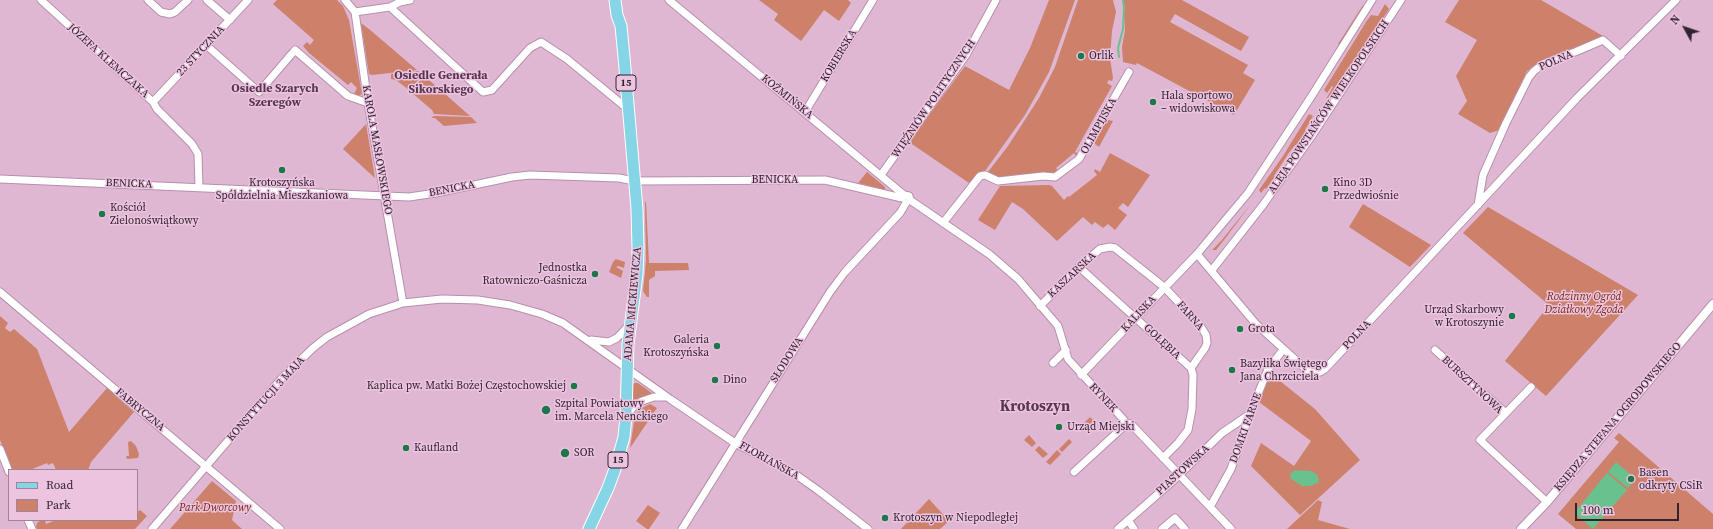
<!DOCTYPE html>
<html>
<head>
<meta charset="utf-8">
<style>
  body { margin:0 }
  #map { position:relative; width:1713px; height:529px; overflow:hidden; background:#dfb7d3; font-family:"Source Serif 4",serif }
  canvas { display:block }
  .legend { position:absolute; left:8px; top:469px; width:130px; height:52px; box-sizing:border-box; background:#ecc4e0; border:1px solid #a28499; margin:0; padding:5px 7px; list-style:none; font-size:12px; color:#32232e }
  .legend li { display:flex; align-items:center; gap:8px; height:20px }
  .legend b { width:20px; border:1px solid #a28499 }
  .north { position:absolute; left:1665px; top:8px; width:40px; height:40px; -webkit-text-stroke:3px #ecc4e0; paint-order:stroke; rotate:310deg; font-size:11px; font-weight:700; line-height:16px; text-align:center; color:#32232e }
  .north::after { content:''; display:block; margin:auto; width:14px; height:18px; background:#32232e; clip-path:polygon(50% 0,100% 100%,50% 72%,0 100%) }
  .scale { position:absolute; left:1575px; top:503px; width:104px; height:18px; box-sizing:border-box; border:2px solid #32232e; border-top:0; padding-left:5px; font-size:12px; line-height:14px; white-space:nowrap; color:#32232e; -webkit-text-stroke:3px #ecc4e0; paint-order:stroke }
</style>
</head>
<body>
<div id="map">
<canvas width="1713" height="529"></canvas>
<ul class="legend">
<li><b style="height:5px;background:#86d5e7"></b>Road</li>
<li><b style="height:11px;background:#cd806a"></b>Park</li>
</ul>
<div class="north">N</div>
<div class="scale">100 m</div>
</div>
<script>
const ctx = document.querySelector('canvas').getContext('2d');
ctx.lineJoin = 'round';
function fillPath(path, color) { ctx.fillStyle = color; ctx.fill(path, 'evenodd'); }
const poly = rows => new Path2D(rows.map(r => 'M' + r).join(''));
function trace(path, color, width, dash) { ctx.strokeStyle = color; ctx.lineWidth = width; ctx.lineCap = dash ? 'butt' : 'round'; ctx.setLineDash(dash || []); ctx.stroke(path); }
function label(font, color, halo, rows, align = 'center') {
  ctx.font = font + ' "Source Serif 4",serif'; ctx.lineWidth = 3; ctx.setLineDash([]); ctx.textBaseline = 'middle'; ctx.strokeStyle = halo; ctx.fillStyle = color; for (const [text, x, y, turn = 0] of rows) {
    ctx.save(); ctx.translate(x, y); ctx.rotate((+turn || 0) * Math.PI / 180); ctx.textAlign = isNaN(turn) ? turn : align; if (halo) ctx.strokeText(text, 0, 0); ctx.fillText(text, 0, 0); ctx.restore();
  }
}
fillPath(poly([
  [277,0,337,0,343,6,349,20,362,94,358,96,354,94,357,88,351,82,348,85,309,53,303,46,307,42,310,45,314,40,273,4],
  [759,0,848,0,851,3,839,21,824,10,801,41,774,20,778,14],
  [1049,0,1075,0,1049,72,1025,115,985,171,978,173,969,183,909,142,965,66,1009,90,1030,48],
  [1078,0,1113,0,1116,12,1112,31,1110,58,1113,78,1112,81,1109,80,1107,83,1112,86,1075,152,1080,154,1077,157,1074,153,1056,168,1059,172,997,178,988,172,1008,146,1039,98,1055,67],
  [1123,0,1182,0,1249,37,1241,51,1175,14,1170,22,1248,65,1243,73,1255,80,1234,115,1137,63,1136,65,1123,62,1122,47,1125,30],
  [1459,0,1541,0,1603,36,1574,49,1544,60,1527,71,1500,130,1490,133,1458,114,1467,101,1456,76,1477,40,1445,22],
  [1385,4,1389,9,1333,95,1326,99,1333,87,1332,86,1327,93,1324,90,1366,22,1371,15,1378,16],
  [1363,5,1363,8,1341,44,1338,44],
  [361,23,369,29,417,70,372,75,369,74],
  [418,71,423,75,409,90,396,80,391,79,391,74],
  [424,76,436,86,470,116,434,114,432,110,411,92],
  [1323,108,1323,115,1279,178,1277,177,1300,145,1295,145,1288,154,1274,176,1275,177,1266,189,1265,188,1261,193,1259,190,1283,156,1309,114,1313,116,1305,130,1307,134],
  [434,116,471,117,477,123,444,126,435,118,431,118],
  [1108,120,1113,121,1099,147,1095,144,1094,139,1103,124],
  [366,124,375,178,343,149],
  [1110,153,1150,175,1128,207,1123,203,1118,208,1127,215,1115,230,1108,224,1103,228,1095,222,1092,225,1083,217,1057,241,1023,209,1012,202,995,230,978,220,1000,186,1049,185,1052,186,1064,200,1068,196,1069,197,1097,175,1094,171,1095,169,1100,172],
  [867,172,885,187,885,190,858,183],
  [646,201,649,263,688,263,689,270,655,271,655,276,649,280,649,297,647,297,643,291,646,261,645,203],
  [1251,204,1224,240,1216,250,1212,250,1221,241],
  [1363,204,1431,245,1410,267,1349,227],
  [1488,207,1638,295,1546,396,1505,361,1549,305,1463,233],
  [616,259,625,262,624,268,618,266,616,267,623,271,621,278,609,272,613,262],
  [0,316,8,323,5,328,10,332,14,329,37,349,69,432,107,388,134,412,91,462,88,470,56,470,53,463,48,465,47,463,30,470,12,470,0,440],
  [1270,373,1315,409,1360,460,1300,515,1251,466,1261,443,1294,466,1311,441,1259,402],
  [634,383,638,383,653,394,639,399,632,404,632,386],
  [650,404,657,408,630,448,635,416,640,409],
  [1090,417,1094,421,1083,432,1079,428],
  [1619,433,1713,514,1713,529,1576,529,1558,514,1619,442,1614,438],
  [1029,435,1036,443,1032,447,1024,440],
  [1069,439,1072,442,1062,452,1059,449],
  [131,441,136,446,139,454,138,458,127,459,126,456,129,456,128,442],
  [1039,446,1048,454,1043,458,1035,450],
  [1057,450,1061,454,1050,465,1046,462],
  [212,481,236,501,232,520,242,529,170,529],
  [929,499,949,521,940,529,901,529],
  [1318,500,1322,502,1318,520,1350,529,1287,529],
  [648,505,660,513,649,529,647,529,636,521],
  [140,510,147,516,135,529,37,529,36,527,37,523,41,520,45,520,46,524,56,520,137,520,137,512]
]), '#cd806a');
fillPath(poly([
  [1616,462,1636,479,1628,488,1608,472],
  [1295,470,1311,471,1316,474,1318,476,1319,482,1311,486,1302,486,1291,479,1290,474],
  [1607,473,1627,490,1593,529,1574,513]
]), '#69c18e');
trace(poly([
  [1119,57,1118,48,1123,29,1124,7,1123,0]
]), '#69c18e', 2);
const minor = poly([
  [41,0,153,102,157,109,192,144,198,154,199,187],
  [148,0,161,12,170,14,175,12,188,0],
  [207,0,230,20],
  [345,0,355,12,368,103,403,303],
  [669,0,904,195,909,196,910,200],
  [390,7,400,2,410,0],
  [355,12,390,7,483,92,492,90,530,48,541,42,567,59,629,110],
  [206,45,259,92,295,50,348,96,368,103],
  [153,102,248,0],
  [805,112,873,0],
  [881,175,966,55,996,0],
  [0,179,409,197,436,193,512,177,530,175,619,178,634,181,825,180,902,198],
  [910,200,989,254,1018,279,1058,326,1068,359,1124,420,1124,425,1122,428,1074,472],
  [1478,205,1483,175,1506,123,1529,77,1534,71,1543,64,1575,52,1603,40,1621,56],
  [943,223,980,176,985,175,998,181,1043,176,1055,177,1079,159,1129,72],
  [1197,254,1256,324,1308,371,1314,373,1320,372,1325,369,1577,98,1676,0],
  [1079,267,1191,368],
  [1212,270,1263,205,1311,137,1401,0],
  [0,292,280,529],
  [1040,306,1079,267,1100,249,1110,247,1115,248,1164,287,1200,325,1206,335,1207,343,1205,348,1191,368],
  [591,340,609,342,617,338,629,325],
  [1435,350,1506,413,1480,440,1547,502],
  [1053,363,1066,350],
  [1081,375,1197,254,1248,193,1311,97,1372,0],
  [1506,413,1531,387],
  [626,416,635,405,642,401,654,397,667,397],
  [1125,423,1131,424,1231,529],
  [0,449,9,472],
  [1163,458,1178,443,1188,430,1192,409,1193,375,1191,368],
  [1210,507,1231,469,1250,414,1268,369,1283,350],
  [28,520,32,529],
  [1128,520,1134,529],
  [152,529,282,378,313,348,327,337,369,314,403,303,442,299,478,300,510,305,542,314,563,323,670,399,735,443,795,474,819,491,868,529],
  [682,529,830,292,845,272,900,213,906,203],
  [1118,529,1174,480,1222,433,1250,414],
  [1162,529,1175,518,1185,529]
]);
const tertiary = poly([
  [1521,529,1547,502,1713,304]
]);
const primary = poly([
  [589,529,608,488,615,469,624,437,626,416,628,344,637,274,638,248,637,209,624,57,621,26,617,15,615,0]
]);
trace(minor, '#b690ab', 9);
trace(tertiary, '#b690ab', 10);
trace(primary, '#fff', 13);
trace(minor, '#fff', 7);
trace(tertiary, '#fff', 8);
trace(primary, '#86d5e7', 11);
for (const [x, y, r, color] of [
  [1081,56,4,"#1e774b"],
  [1153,102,4,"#1e774b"],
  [282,170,4,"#1e774b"],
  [1325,189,4,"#1e774b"],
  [102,214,4,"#1e774b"],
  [595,274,4,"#1e774b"],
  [1512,316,4,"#1e774b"],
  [1240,329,4,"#1e774b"],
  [717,346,4,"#1e774b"],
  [1232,370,4,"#1e774b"],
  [715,380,4,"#1e774b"],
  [574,386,4,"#1e774b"],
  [546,410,5,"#1e774b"],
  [1059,427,4,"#1e774b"],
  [406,448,4,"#1e774b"],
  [565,453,5,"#1e774b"],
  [1631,479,4,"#1e774b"],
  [885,518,4,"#1e774b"]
]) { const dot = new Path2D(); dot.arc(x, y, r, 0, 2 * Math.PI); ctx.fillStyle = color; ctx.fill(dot); trace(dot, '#ecc4e0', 1.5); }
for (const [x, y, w] of [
  [626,83,20],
  [618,460,20]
]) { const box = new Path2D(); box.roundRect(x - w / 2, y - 8, w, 16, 3); ctx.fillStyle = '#ecc4e0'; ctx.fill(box); trace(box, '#32232e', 1); }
label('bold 10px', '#32232e', null, [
  ["15",626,83],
  ["15",618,460]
]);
label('11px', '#32232e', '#ecc4e0', [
  ["23 STYCZNIA",201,51,-47],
  ["KOBIERSKA",839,56,-59],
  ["JÓZEFA KLEMCZAKA",108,61,42],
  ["POLNA",1556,61,-23],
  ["KOŹMIŃSKA",787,97,39],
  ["WIĘŹNIÓW POLITYCZNYCH",934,99,-56],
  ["ALEJA POWSTAŃCÓW WIELKOPOLSKICH",1329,107,-56],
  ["OLIMPIJSKA",1099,126,-61],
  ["KAROLA MASŁOWSKIEGO",377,150,80],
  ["BENICKA",775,180],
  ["BENICKA",129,184,2],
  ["BENICKA",452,189,-11],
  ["KASZARSKA",1072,275,-43],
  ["ADAMA MICKIEWICZA",633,304,-85],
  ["KALISKA",1139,314,-47],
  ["FARNA",1190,316,49],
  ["POLNA",1357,335,-47],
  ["GOŁĘBIA",1162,342,43],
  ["SŁODOWA",787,360,-58],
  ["BURSZTYNOWA",1472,385,43],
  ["RYNEK",1103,398,47],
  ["KONSTYTUCJI 3 MAJA",266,399,-48],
  ["FABRYCZNA",140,410,40],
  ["KSIĘDZA STEFANA OGRODOWSKIEGO",1618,417,-50],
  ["DOMKI FARNE",1246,428,-70],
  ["FLORIAŃSKA",769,461,29],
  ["PIASTOWSKA",1183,470,-43]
]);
label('11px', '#32232e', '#ecc4e0', [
  ["Orlik",1089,56],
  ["Hala sportowo",1161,96],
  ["– widowiskowa",1161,109],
  ["Krotoszyńska",282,183,"center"],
  ["Spółdzielnia Mieszkaniowa",282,196,"center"],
  ["Kino 3D",1333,183],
  ["Przedwiośnie",1333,196],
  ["Kościół",110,208],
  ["Zielonoświątkowy",110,221],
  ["Jednostka",587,268,"right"],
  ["Ratowniczo-Gaśnicza",587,281,"right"],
  ["Urząd Skarbowy",1504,310,"right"],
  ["w Krotoszynie",1504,323,"right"],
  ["Grota",1248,329],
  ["Galeria",709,340,"right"],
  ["Krotoszyńska",709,353,"right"],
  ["Bazylika Świętego",1240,364],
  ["Jana Chrzciciela",1240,377],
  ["Dino",723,380],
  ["Kaplica pw. Matki Bożej Częstochowskiej",566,386,"right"],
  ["Szpital Powiatowy",555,404],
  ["im. Marcela Nenckiego",555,417],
  ["Urząd Miejski",1067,427],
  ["Kaufland",414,448],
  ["SOR",574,453],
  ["Basen",1639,473],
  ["odkryty CSiR",1639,486],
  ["Krotoszyn w Niepodległej",893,518]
], 'left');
label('italic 11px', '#762810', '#ecc4e0', [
  ["Rodzinny Ogród",1584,297],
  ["Działkowy Zgoda",1584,310],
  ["Park Dworcowy",215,508]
]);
label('bold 12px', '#57364e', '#ecc4e0', [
  ["Osiedle Generała",441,76],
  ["Sikorskiego",441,90],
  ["Osiedle Szarych",275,89],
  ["Szeregów",275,103]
]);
label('bold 15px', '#57364e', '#ecc4e0', [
  ["Krotoszyn",1035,407]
]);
</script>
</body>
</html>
